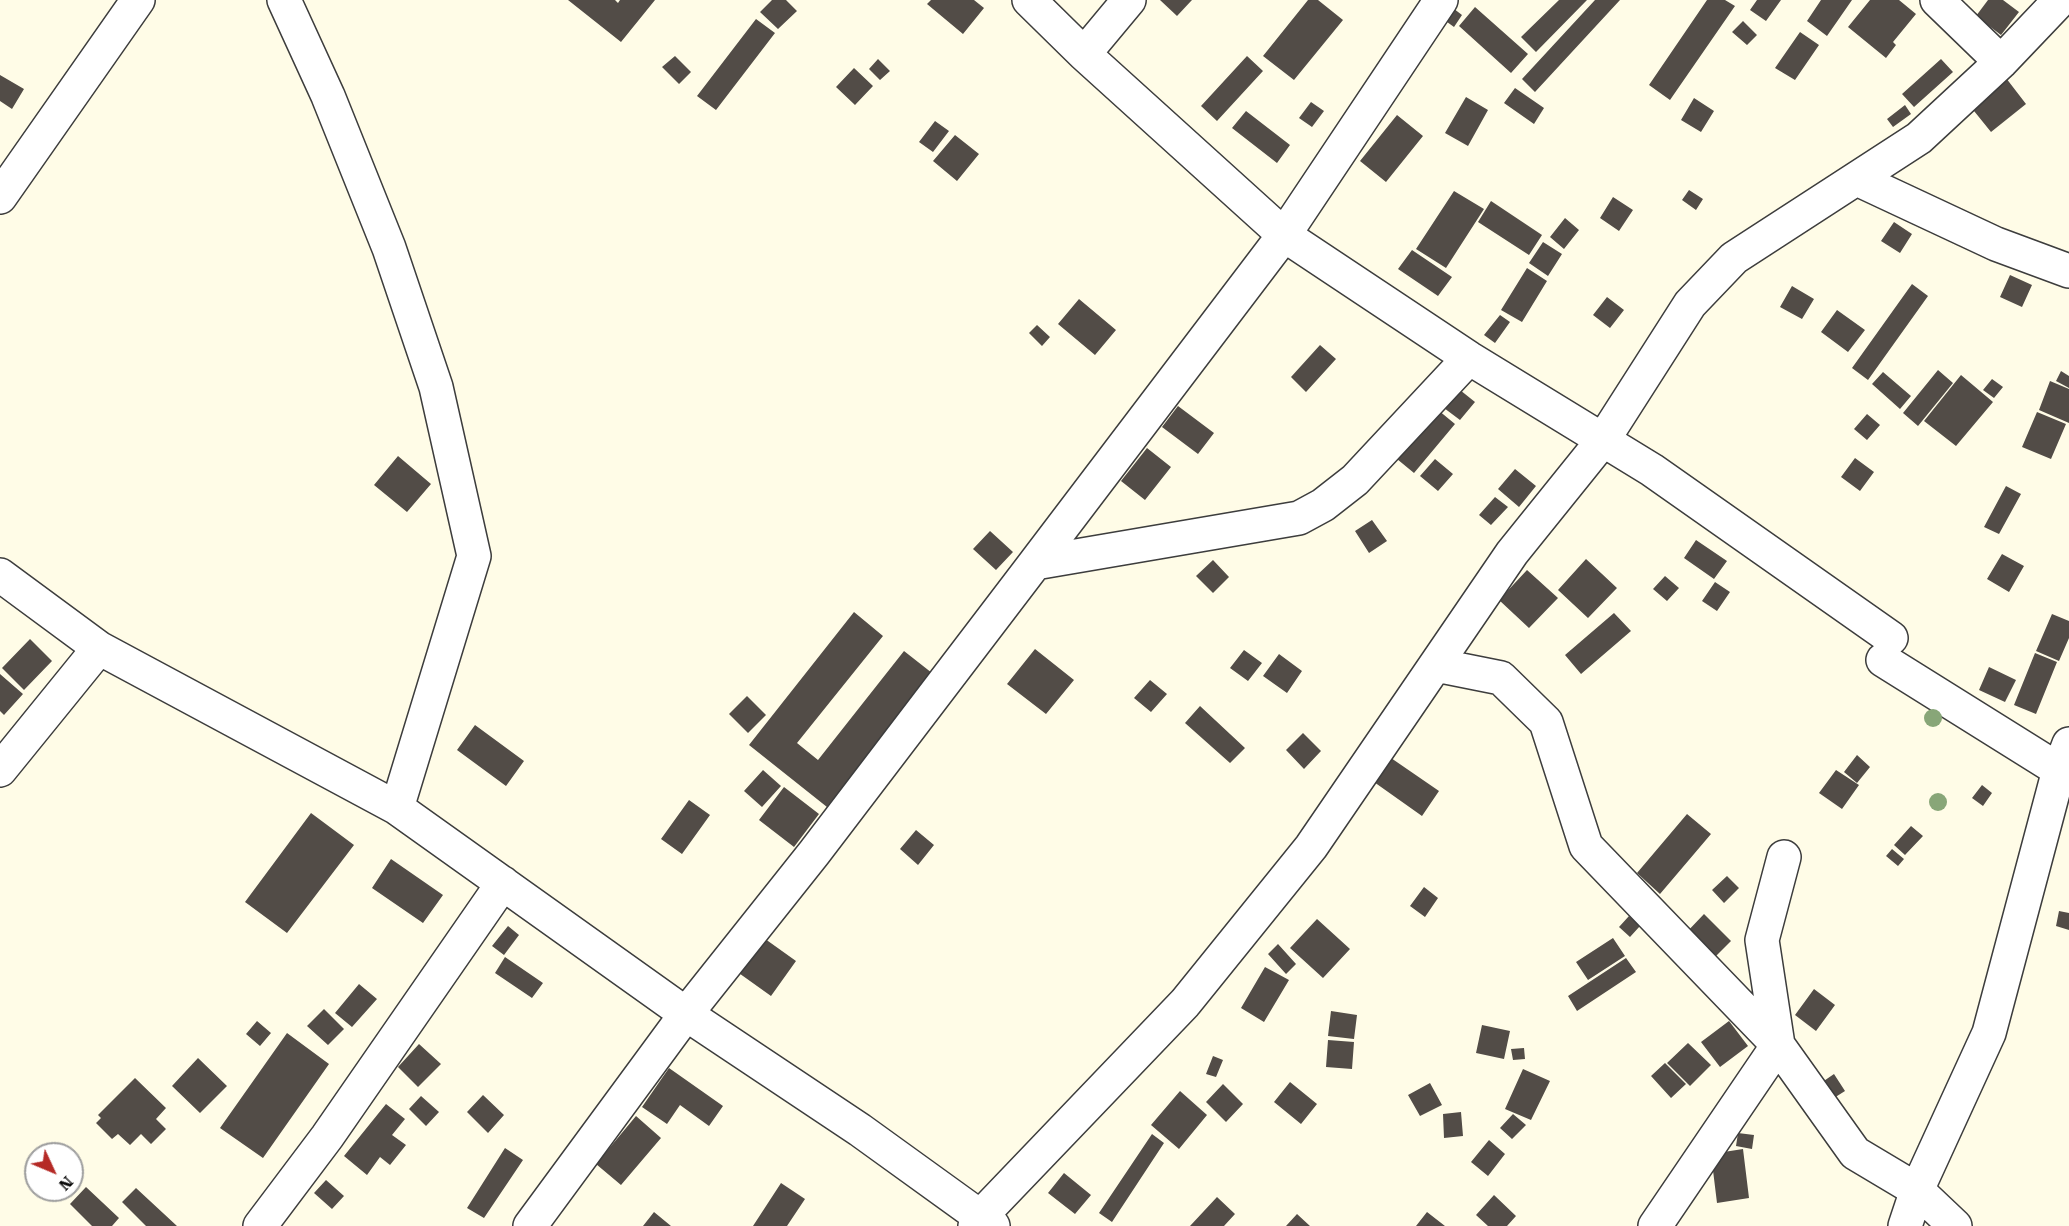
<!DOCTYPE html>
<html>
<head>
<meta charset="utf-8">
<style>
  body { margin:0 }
  #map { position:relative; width:2069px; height:1226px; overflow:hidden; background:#fffce7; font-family:"Roboto Serif",serif }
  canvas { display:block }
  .north { position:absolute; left:24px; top:1142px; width:60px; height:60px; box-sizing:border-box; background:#fff; border:2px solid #9d9d9d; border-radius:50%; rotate:134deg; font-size:16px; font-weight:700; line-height:24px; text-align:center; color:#0a0a0a }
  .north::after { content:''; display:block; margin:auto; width:21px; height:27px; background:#b52a26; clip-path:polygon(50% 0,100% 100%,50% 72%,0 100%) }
</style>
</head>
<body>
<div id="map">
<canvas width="2069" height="1226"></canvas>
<div class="north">N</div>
</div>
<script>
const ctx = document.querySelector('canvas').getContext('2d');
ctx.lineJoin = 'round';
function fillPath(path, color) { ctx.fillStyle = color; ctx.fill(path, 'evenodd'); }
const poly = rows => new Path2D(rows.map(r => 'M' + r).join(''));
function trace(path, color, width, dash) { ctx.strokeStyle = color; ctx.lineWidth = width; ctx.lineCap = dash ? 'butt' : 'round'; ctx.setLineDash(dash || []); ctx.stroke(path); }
fillPath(poly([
  [568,0,615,0,618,3,620,0,655,0,621,42],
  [772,0,786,0,797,11,778,29,760,12],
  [931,0,974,0,984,8,963,34,927,4],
  [1160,0,1192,0,1177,16],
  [1308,0,1318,0,1343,20,1294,80,1263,56],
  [1559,0,1587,0,1536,52,1521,37],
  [1595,0,1620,0,1535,92,1522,79],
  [1707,0,1725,0,1735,6,1670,100,1649,85],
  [1757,0,1781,0,1766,21,1750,10],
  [1821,0,1852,0,1827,36,1807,21],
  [1870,0,1899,0,1916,14,1893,42,1896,45,1886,58,1848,27],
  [1988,0,2003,0,2019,12,2001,35,1976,16],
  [1445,2,1462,15,1454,27,1436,14],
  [1475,7,1528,54,1511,73,1459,26],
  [756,19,775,33,716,110,697,96],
  [1743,21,1757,35,1747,45,1732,32],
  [1800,32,1819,45,1795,80,1775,68],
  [675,56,691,72,679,84,662,67],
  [1247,56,1263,71,1217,121,1201,106],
  [878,59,890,71,880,80,869,69],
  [1941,59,1953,72,1914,107,1902,94],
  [854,68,873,86,855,105,836,87],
  [0,75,24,89,12,109,0,101],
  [2006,78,2026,104,1991,132,1970,106],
  [1515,88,1544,108,1534,124,1504,103],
  [1466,97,1488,110,1468,146,1445,133],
  [1694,98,1714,111,1701,132,1681,120],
  [1311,102,1324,111,1312,127,1299,118],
  [1905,105,1911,114,1893,127,1887,119],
  [1246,111,1290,145,1277,163,1232,128],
  [1397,115,1423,136,1386,182,1360,161],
  [935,121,949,131,933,152,919,142],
  [955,135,979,154,957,181,933,161],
  [1689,190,1703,199,1696,210,1682,200],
  [1454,191,1484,209,1446,268,1416,249],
  [1613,197,1633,210,1619,231,1600,218],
  [1491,201,1542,235,1529,255,1478,222],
  [1565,218,1579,230,1564,249,1550,237],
  [1894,222,1912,234,1900,253,1881,241],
  [1543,242,1562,254,1548,276,1529,263],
  [1412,250,1452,277,1438,296,1398,269],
  [1527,268,1547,281,1522,322,1501,310],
  [2010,275,2032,285,2022,307,2000,297],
  [1912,284,1928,296,1868,380,1852,368],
  [1792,286,1814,299,1802,319,1780,307],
  [1607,297,1624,310,1610,328,1593,315],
  [1079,299,1116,330,1095,355,1058,324],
  [1837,310,1865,330,1848,352,1821,332],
  [1500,315,1510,322,1495,343,1484,335],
  [1037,325,1050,337,1042,346,1029,333],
  [1320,345,1336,359,1306,392,1291,377],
  [1938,370,1953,383,1918,426,1903,413],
  [2061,371,2069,376,2069,388,2056,381],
  [1883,372,1911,396,1900,409,1872,384],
  [1961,375,1993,402,1956,446,1924,421],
  [1992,379,2003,387,1994,398,1983,390],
  [2050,381,2069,389,2069,423,2039,410],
  [1455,386,1475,402,1460,420,1440,405],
  [1178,406,1214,433,1198,454,1162,427],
  [1438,410,1455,424,1414,473,1397,459],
  [2037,412,2066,424,2051,459,2022,447],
  [1867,414,1880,425,1867,440,1854,429],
  [1147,448,1171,467,1145,500,1121,481],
  [398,456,431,484,407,512,374,485],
  [1855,458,1874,472,1860,491,1841,477],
  [1435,459,1453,474,1438,491,1420,476],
  [1515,469,1536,486,1519,507,1498,489],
  [2006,486,2021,494,1999,534,1984,527],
  [1495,497,1508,507,1491,525,1479,515],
  [1372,520,1387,541,1369,553,1355,531],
  [990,531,1013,552,996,570,973,549],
  [1696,540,1727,561,1714,579,1684,558],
  [2002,554,2024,566,2009,592,1987,579],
  [1586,559,1617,588,1588,618,1558,590],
  [1213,560,1229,577,1213,593,1196,576],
  [1527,570,1558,598,1529,628,1499,600],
  [1665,576,1679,588,1667,601,1653,589],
  [1715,582,1730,592,1717,611,1702,601],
  [854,612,883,636,797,743,818,760,904,651,932,673,827,807,749,745],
  [1614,613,1631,631,1581,674,1565,655],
  [2052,614,2069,621,2069,638,2059,661,2036,651],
  [30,639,52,661,24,690,2,668],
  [1035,649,1074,680,1046,714,1007,684],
  [1244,650,1262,663,1248,681,1230,668],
  [2035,653,2057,662,2036,714,2014,705],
  [1279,654,1302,671,1287,693,1263,676],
  [1989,667,2016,680,2005,702,1979,690],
  [0,674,23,694,4,715,0,711],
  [1150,680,1167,694,1151,712,1134,698],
  [747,696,766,715,748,733,729,714],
  [1200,706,1245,748,1230,763,1185,723],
  [475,725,524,761,506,786,457,750],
  [1303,733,1321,751,1304,769,1286,750],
  [1857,755,1870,767,1857,783,1844,772],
  [1391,758,1439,791,1422,816,1374,782],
  [763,770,781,786,762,807,744,791],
  [1836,770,1859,785,1842,809,1819,793],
  [1982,785,1992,793,1983,806,1972,798],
  [784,787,819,814,794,847,759,820],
  [689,800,710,815,682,854,661,839],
  [311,813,354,845,287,933,245,902],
  [1687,814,1711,834,1660,894,1637,873],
  [1911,826,1923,836,1905,855,1894,845],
  [916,830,934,845,918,865,900,849],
  [1892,849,1904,859,1898,866,1886,856],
  [391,859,443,895,423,923,372,888],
  [1727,876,1739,888,1724,903,1712,890],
  [1424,887,1438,898,1425,917,1410,906],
  [2059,911,2069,913,2069,930,2056,926],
  [1704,914,1731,941,1710,962,1684,935],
  [1629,916,1640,926,1630,937,1619,927],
  [1317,919,1350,949,1323,978,1290,948],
  [508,926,519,935,504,955,492,946],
  [761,936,796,961,771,996,736,971],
  [1613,938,1625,956,1588,980,1576,962],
  [1278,944,1296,964,1286,974,1268,954],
  [505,957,543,983,532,998,495,973],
  [1626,958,1636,972,1577,1011,1568,996],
  [1265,967,1289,980,1264,1022,1241,1008],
  [359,984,377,999,352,1027,335,1013],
  [1814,989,1835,1005,1816,1031,1795,1015],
  [324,1009,344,1029,328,1045,307,1026],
  [1331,1011,1357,1015,1354,1039,1328,1036],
  [257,1021,271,1033,260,1046,246,1034],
  [1729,1021,1748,1046,1720,1067,1701,1042],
  [1482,1025,1510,1031,1504,1059,1476,1053],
  [287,1033,329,1064,263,1158,220,1128],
  [1328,1040,1354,1042,1352,1069,1326,1067],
  [1688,1043,1711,1065,1690,1086,1667,1063],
  [419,1044,441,1064,418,1087,398,1067],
  [1524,1048,1525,1059,1513,1060,1511,1049],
  [1213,1056,1223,1060,1216,1077,1206,1074],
  [198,1058,227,1086,200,1113,172,1086],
  [1665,1063,1686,1084,1671,1098,1651,1076],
  [669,1068,723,1106,709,1126,680,1105,667,1124,642,1107],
  [1523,1069,1550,1081,1531,1120,1505,1109],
  [1834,1074,1845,1091,1826,1103,1815,1087],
  [135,1078,166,1108,156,1119,166,1129,151,1144,141,1134,130,1145,118,1134,112,1139,96,1123,101,1118,98,1115],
  [1290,1082,1317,1104,1301,1124,1274,1102],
  [1430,1083,1442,1105,1420,1116,1408,1095],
  [1223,1084,1243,1104,1226,1122,1206,1102],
  [1180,1091,1207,1115,1179,1149,1151,1125],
  [483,1095,504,1115,488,1133,467,1112],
  [421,1096,439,1112,426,1126,409,1109],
  [386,1104,405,1119,392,1135,406,1145,390,1165,380,1157,367,1175,344,1156],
  [1461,1112,1463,1136,1444,1138,1443,1114],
  [1513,1114,1526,1125,1512,1139,1500,1128],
  [636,1116,661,1138,621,1185,596,1164],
  [1738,1133,1754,1135,1752,1149,1736,1146],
  [1152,1134,1164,1143,1112,1222,1099,1213],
  [1489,1140,1505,1154,1488,1176,1471,1162],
  [505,1148,523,1160,484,1218,467,1208],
  [1743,1149,1749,1198,1717,1203,1711,1154],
  [72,1172,80,1179,72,1187],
  [1064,1173,1091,1195,1075,1214,1048,1193],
  [326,1180,344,1196,332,1209,314,1193],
  [781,1183,805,1199,787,1226,753,1226],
  [86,1187,119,1218,112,1226,92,1226,70,1204],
  [136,1188,177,1226,146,1226,122,1202],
  [56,1190,69,1190,63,1196],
  [1494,1195,1516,1216,1507,1226,1488,1226,1476,1215],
  [1217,1197,1235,1214,1224,1226,1190,1226],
  [654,1212,671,1226,643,1226],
  [1427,1212,1445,1226,1416,1226],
  [1297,1214,1310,1226,1286,1226]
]), '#524c47');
const minor = poly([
  [284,0,328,96,389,248,436,387,474,556,397,808],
  [1029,0,1084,54,1284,235,1469,358,1652,470,1891,638],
  [1937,0,2001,62],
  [1084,54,1129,0],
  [1857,179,1996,244,2069,271],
  [0,197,138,0],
  [1035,563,1284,235,1441,0],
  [0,575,99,648,397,808,686,1014,860,1130,993,1226],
  [1883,660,2059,770],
  [1436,665,1501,678,1546,722,1586,846,1778,1045,1762,940,1784,857],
  [0,770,99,648],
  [260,1226,327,1137,503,883],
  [530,1226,686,1014,814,853,1035,563,1299,518,1323,505,1355,480,1469,358],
  [975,1226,980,1217,1185,1003,1311,847,1512,553,1603,440,1690,304,1734,258,1919,138,2001,62,2060,0],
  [1655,1226,1778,1045,1855,1153,1917,1190,1955,1226],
  [1905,1226,1917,1190,1989,1033,2059,770,2069,744]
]);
trace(minor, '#3d3d3d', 36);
trace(minor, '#fff', 33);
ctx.fillStyle = '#88a678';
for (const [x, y] of [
  [1933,718],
  [1938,802]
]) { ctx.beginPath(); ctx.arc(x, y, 9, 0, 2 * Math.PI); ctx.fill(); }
</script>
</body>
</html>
